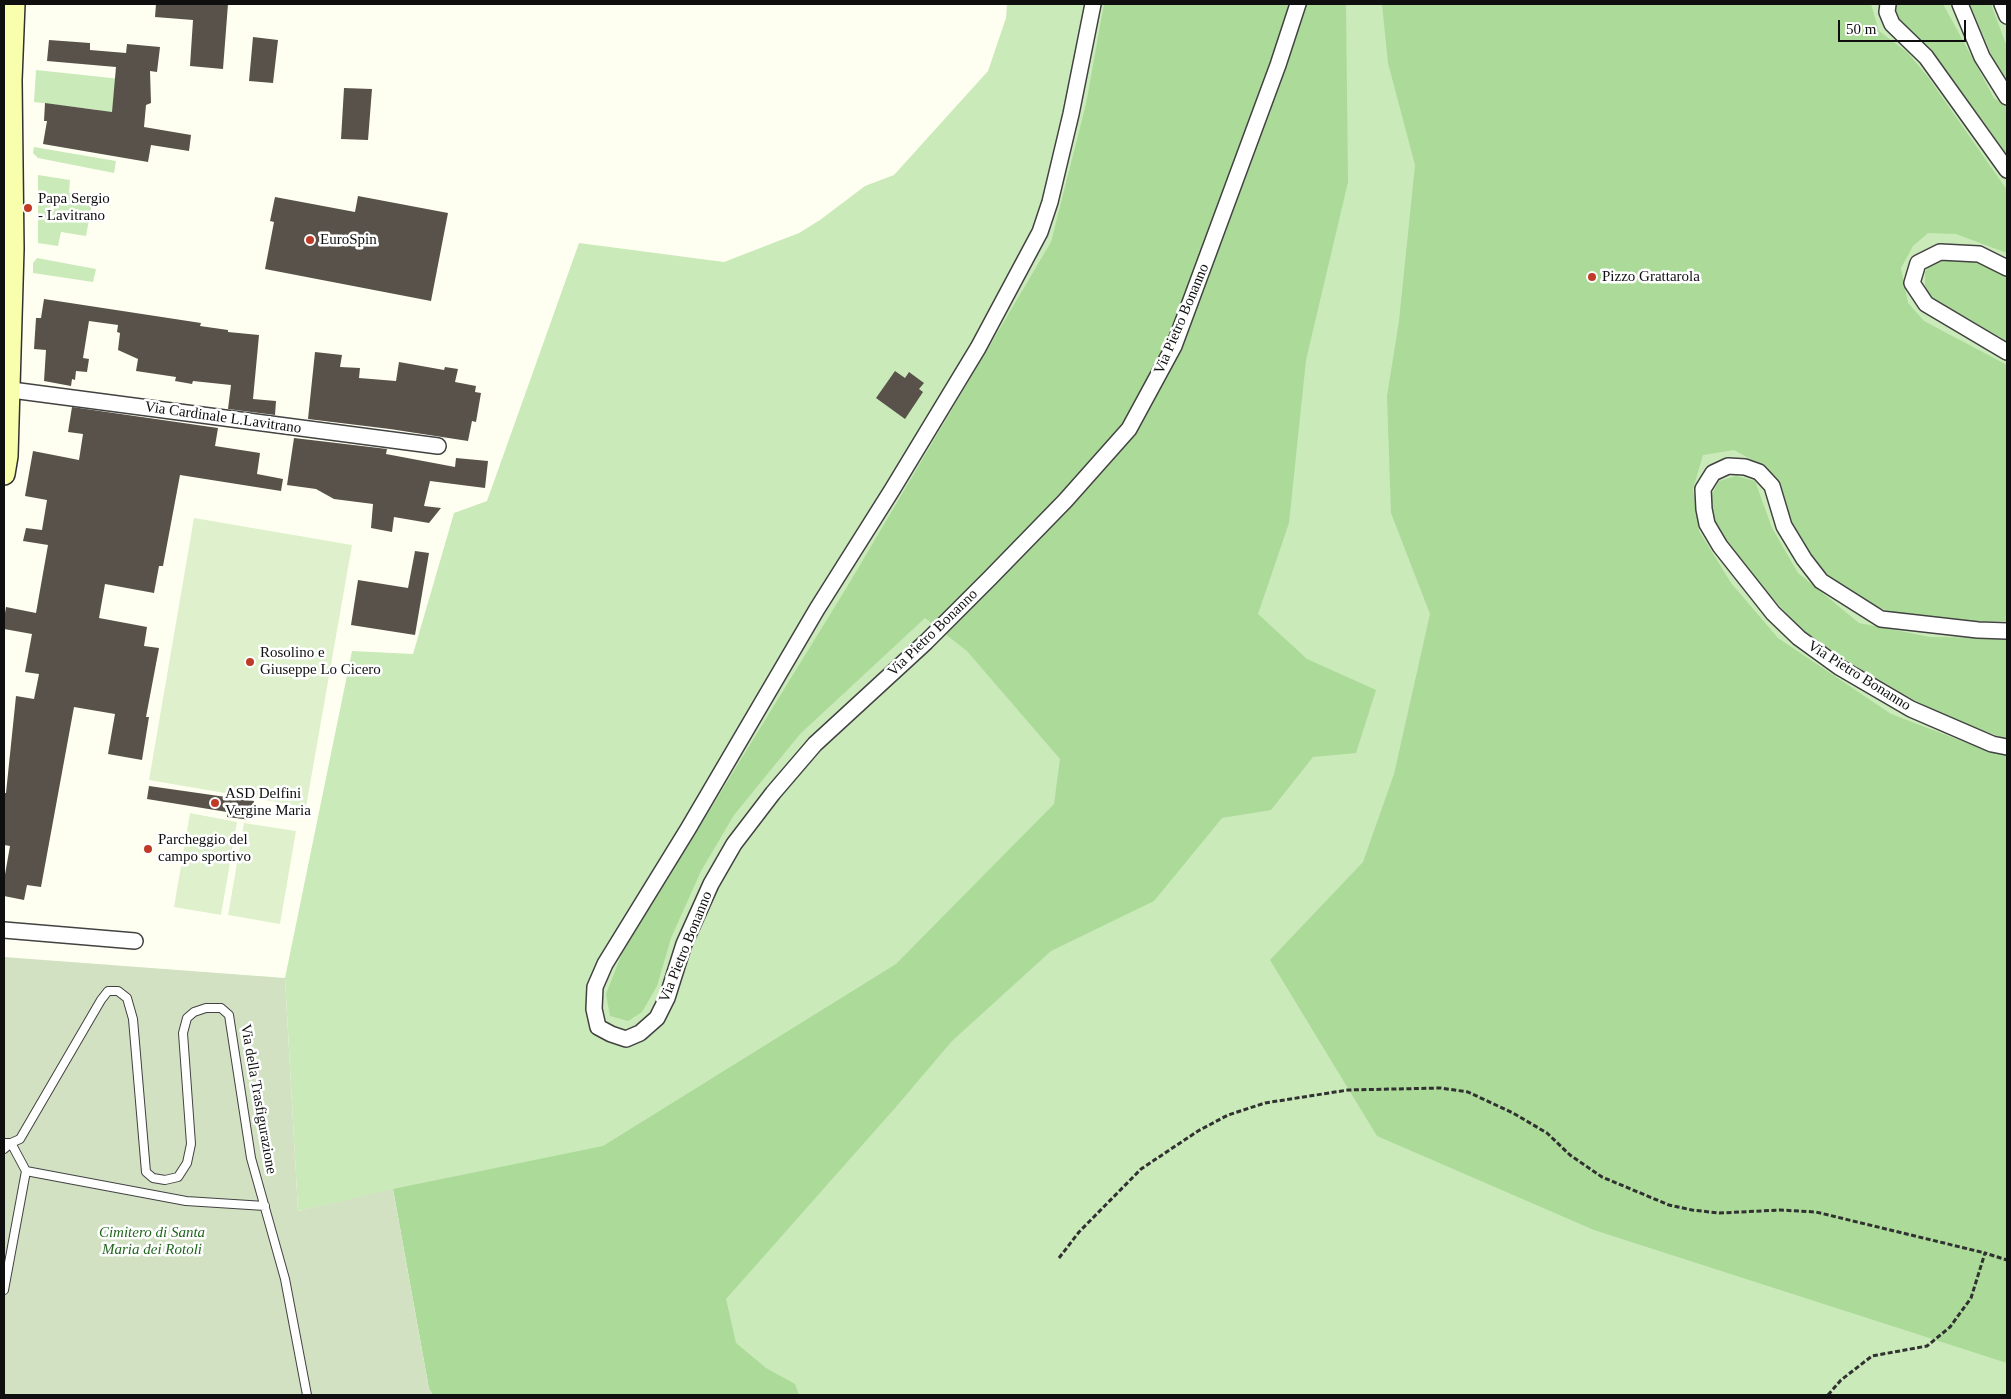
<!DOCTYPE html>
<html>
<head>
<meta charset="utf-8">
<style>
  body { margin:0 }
  #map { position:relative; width:2011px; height:1399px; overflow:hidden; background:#fffff1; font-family:"Times New Roman",serif }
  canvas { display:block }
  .frame { position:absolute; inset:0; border:5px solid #0f0f0f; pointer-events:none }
  .scale { position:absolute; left:1838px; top:20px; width:128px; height:22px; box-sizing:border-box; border:2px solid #0f0f0f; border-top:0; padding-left:6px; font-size:15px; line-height:18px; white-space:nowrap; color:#0f0f0f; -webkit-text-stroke:4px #fff; paint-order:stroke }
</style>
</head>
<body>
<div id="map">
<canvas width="2011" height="1399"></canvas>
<div class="frame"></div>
<div class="scale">50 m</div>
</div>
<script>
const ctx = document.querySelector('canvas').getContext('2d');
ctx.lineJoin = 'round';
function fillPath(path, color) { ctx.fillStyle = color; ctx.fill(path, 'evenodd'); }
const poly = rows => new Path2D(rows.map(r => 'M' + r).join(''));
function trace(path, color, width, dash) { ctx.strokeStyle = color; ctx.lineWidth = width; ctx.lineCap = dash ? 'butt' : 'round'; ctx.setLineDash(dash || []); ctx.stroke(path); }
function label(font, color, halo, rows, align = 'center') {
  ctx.font = font + ' "Times New Roman",serif'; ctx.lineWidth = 5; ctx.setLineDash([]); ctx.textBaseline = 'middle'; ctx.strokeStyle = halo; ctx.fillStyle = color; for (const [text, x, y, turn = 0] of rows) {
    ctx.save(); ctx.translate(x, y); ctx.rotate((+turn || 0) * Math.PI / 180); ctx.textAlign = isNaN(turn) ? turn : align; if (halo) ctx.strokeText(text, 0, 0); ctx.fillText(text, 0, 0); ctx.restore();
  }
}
fillPath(poly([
  [1007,4,2007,4,2007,1395,659,1395,503,1167,298,1211,285,978,352,651,413,654,454,513,487,501,579,243,724,262,799,233,820,220,865,186,894,175,988,71,1006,18],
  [36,70,121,79,114,93,112,117,98,110,34,102],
  [34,147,116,161,114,173,38,158,33,153],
  [38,175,70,180,69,193,93,198,86,236,61,232,58,246,38,243],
  [37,258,96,269,93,282,33,273,33,263]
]), '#caeaba');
fillPath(poly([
  [1104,4,1346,4,1348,182,1306,360,1289,523,1258,614,1307,659,1376,690,1356,753,1313,757,1271,810,1222,818,1154,901,1051,951,952,1041,895,1108,726,1299,736,1343,766,1368,795,1384,799,1395,433,1395,429,1389,393,1189,603,1146,896,964,1054,804,1060,759,967,651,925,618,800,734,734,815,701,871,671,938,657,986,642,1012,628,1021,610,1016,606,994,623,951,847,587,1051,242,1086,104],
  [1382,4,1871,4,1879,31,1907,52,1928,77,2007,190,2007,253,1956,234,1928,233,1913,246,1901,268,1908,303,1924,321,2007,365,2007,621,1966,621,1911,617,1869,605,1827,574,1799,541,1780,496,1763,466,1734,450,1703,455,1693,489,1699,531,1731,583,1778,638,1891,714,1988,751,2007,755,2007,1363,1594,1230,1377,1136,1270,960,1363,862,1394,774,1430,614,1391,513,1387,396,1399,321,1415,165,1388,63],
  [1895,4,1943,4,1994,98,2007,108,2007,159,1954,81,1920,43,1897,22],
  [1970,4,1991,4,2007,47,2007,79,1997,68],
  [1934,259,1982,261,2007,271,2007,344,1935,304,1925,286,1925,272],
  [1736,476,1755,481,1772,528,1798,573,1859,623,1930,637,2007,638,2007,739,1949,718,1874,679,1801,629,1746,569,1722,536,1712,516,1711,496,1719,481]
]), '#abda99');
fillPath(poly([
  [4,957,285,978,298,1211,393,1189,429,1389,433,1395,4,1395]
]), '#d1e1c1');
fillPath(poly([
  [194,518,352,545,306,807,149,780],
  [190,813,237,822,221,915,174,907],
  [244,823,296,831,280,924,228,915]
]), '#def1cc');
fillPath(poly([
  [156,4,228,4,223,69,190,66,193,20,155,17],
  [253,37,278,40,273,83,249,81],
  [49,40,90,43,90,50,126,53,127,44,160,47,157,72,150,71,151,103,146,105,144,127,191,135,189,151,151,145,148,162,43,144,47,121,44,121,45,103,112,112,116,67,47,61],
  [344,88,372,89,368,140,341,139],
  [358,196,448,213,431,301,265,269,274,222,270,221,275,197,355,212],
  [44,299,201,323,200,326,228,330,228,332,259,335,253,399,276,401,275,415,228,409,231,385,193,381,192,384,175,381,176,377,136,371,138,359,118,350,120,333,117,332,118,325,89,321,83,358,89,359,87,372,76,371,75,380,72,379,71,386,44,381,46,350,34,349,36,318,41,318],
  [315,352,342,355,340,367,360,368,359,378,396,381,399,362,444,370,445,367,458,369,455,382,476,386,475,392,481,393,476,422,472,421,468,441,390,429,308,419],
  [895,371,905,378,909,372,924,383,919,389,923,392,905,419,876,398],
  [72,407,218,428,215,446,260,453,257,474,283,479,281,491,180,475,163,566,159,566,154,593,105,584,99,618,147,627,144,646,159,648,146,717,149,717,142,760,108,754,115,714,74,707,41,887,27,885,24,900,4,896,4,880,10,846,4,845,4,793,6,793,16,696,34,699,39,674,25,672,32,634,4,629,4,619,6,607,36,613,48,545,23,541,26,528,42,530,47,500,25,496,33,451,79,460,83,434,68,432],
  [294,438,387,449,386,454,455,467,456,458,488,461,485,488,430,481,424,506,441,508,429,523,394,517,392,532,371,528,373,504,334,499,316,489,287,485],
  [415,551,429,553,415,635,351,625,358,580,408,588],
  [149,786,254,801,251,820,227,817,227,812,147,799]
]), '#58524b');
const service = poly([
  [4,1143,11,1143,20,1139,101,1000,108,991,118,991,127,998,133,1019,146,1172,153,1178,165,1180,178,1177,187,1163,191,1144,183,1033,187,1018,194,1012,206,1008,221,1008,229,1015,251,1158,285,1279,307,1395],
  [4,1149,11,1143,26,1171,186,1201,265,1206],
  [4,1290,26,1171]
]);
const minor = poly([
  [1093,4,1071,114,1050,202,1040,232,978,348,892,490,817,609,688,829,605,964,595,987,594,1009,598,1027,611,1034,626,1039,640,1033,657,1018,667,998,684,944,711,884,734,844,773,793,815,744,926,642,990,578,1065,501,1129,429,1174,346,1278,65,1298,4],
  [1888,4,1887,12,1892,24,1926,57,2007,170],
  [1960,4,1982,57,2007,97],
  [2002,4,2007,16],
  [2007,268,1979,254,1940,252,1918,263,1912,283,1926,304,2007,352],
  [4,389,438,446],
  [2007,631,1978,630,1881,619,1821,581,1804,559,1784,526,1772,486,1759,472,1745,467,1728,466,1713,473,1703,489,1704,509,1707,524,1720,546,1773,613,1799,638,1839,667,1911,709,1992,744,2007,747],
  [4,930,135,941]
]);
const secondary = poly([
  [4,474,7,456,13,249,11,80,14,4]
]);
trace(service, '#424242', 10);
trace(minor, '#424242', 18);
trace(secondary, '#313131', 24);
trace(poly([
  [1059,1258,1079,1232,1141,1169,1198,1131,1228,1115,1265,1103,1348,1090,1441,1088,1468,1092,1513,1113,1547,1133,1570,1155,1602,1177,1669,1205,1692,1210,1719,1213,1780,1210,1816,1212,1985,1253],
  [1828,1395,1841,1380,1872,1356,1927,1346,1950,1327,1971,1298,1985,1253,2007,1260]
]), '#313131', 3, [5, 2.5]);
trace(service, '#fff', 8);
trace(minor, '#fff', 15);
trace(secondary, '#f9feac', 21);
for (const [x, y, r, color] of [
  [28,208,5,"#bf3a27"],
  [310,240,5,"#bf3a27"],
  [1592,277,5,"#bf3a27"],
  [250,662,5,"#bf3a27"],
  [215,803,5,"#bf3a27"],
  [148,849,5,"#bf3a27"]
]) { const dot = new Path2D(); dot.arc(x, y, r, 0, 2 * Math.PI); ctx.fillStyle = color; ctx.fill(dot); trace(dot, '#fff', 2); }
label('15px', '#0f0f0f', '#fff', [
  ["Papa Sergio",38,199],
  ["- Lavitrano",38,216],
  ["EuroSpin",320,240],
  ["Pizzo Grattarola",1602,277],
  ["Rosolino e",260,653],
  ["Giuseppe Lo Cicero",260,670],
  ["ASD Delfini",225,794],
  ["Vergine Maria",225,811],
  ["Parcheggio del",158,840],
  ["campo sportivo",158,857]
], 'left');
label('15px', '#0f0f0f', '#fff', [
  ["Via Pietro Bonanno",1182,319,-67],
  ["Via Cardinale L.Lavitrano",223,418,8],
  ["Via Pietro Bonanno",933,633,-44],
  ["Via Pietro Bonanno",1859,676,32],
  ["Via Pietro Bonanno",686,947,-68],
  ["Via della Trasfigurazione",258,1099,80]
]);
label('italic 15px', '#21671f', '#fff', [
  ["Cimitero di Santa",152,1233],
  ["Maria dei Rotoli",152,1250]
]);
</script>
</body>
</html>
